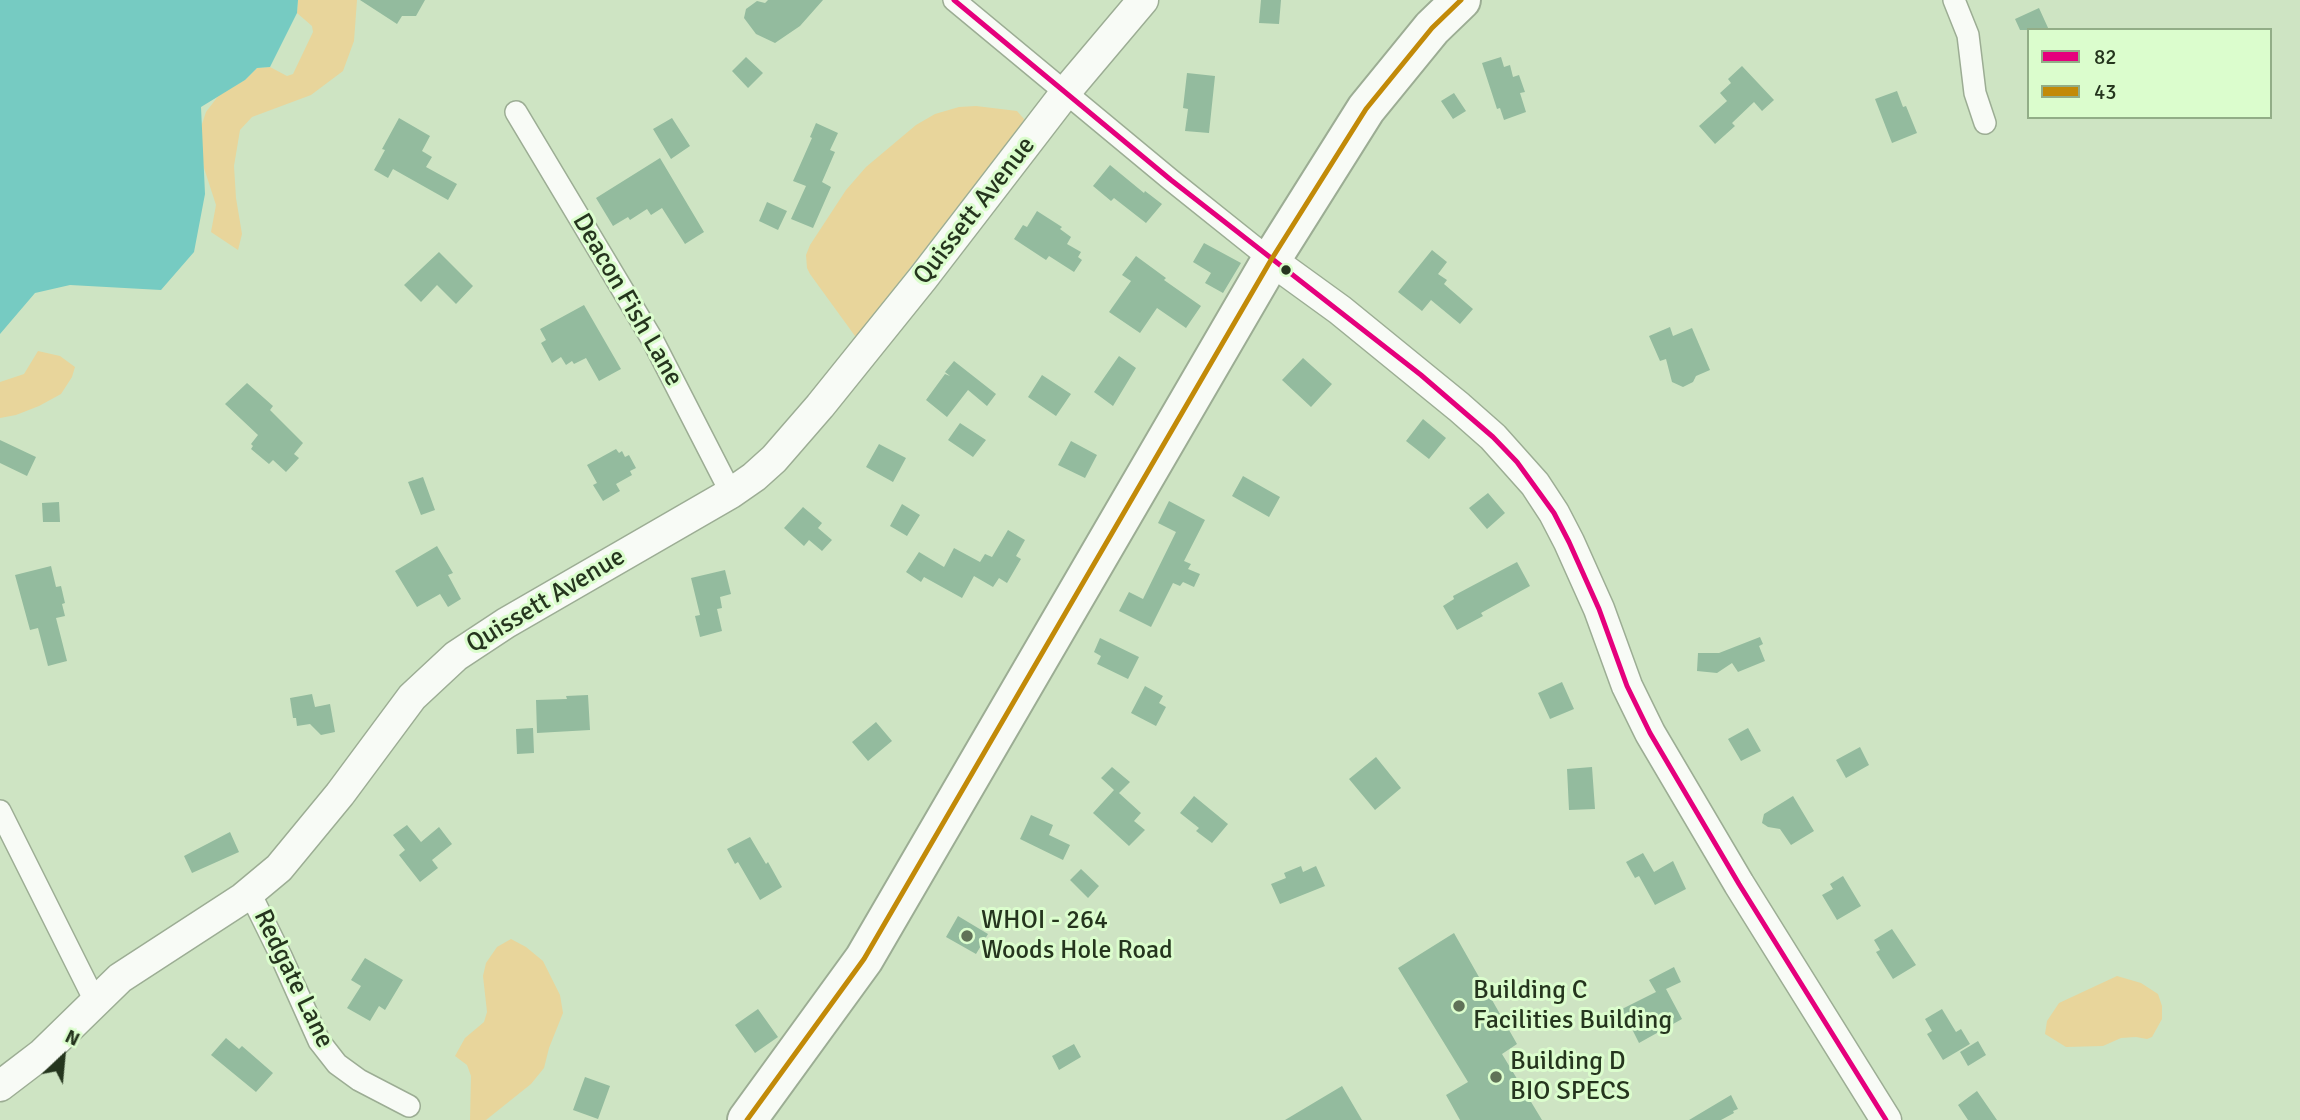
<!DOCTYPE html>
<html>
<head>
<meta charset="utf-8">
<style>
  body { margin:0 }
  #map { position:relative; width:2300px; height:1120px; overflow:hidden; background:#cee4c3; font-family:Signika,sans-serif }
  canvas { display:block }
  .legend { position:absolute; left:2027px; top:28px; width:245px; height:91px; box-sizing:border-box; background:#dbfdcd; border:2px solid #92ad87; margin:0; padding:9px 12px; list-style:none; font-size:21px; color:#25351e }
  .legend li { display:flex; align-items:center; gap:14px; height:35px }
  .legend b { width:35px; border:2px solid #92ad87 }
  .north { position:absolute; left:28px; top:1022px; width:70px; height:70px; -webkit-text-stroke:5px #dbfdcd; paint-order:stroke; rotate:26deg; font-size:19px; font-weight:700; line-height:28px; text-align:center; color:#25351e }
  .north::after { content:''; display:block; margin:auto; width:24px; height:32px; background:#25351e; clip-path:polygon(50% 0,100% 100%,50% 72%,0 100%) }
</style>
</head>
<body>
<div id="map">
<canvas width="2300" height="1120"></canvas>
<ul class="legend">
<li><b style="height:9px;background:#e5007d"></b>82</li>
<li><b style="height:9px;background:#c28a08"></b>43</li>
</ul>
<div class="north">N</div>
</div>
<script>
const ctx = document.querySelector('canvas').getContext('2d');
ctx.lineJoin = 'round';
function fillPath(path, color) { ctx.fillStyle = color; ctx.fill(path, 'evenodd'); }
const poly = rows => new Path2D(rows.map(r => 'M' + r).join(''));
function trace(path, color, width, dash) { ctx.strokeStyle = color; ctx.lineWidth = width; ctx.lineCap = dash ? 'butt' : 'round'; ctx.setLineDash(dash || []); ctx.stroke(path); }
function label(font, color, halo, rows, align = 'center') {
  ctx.font = font + ' Signika,sans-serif'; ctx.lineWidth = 6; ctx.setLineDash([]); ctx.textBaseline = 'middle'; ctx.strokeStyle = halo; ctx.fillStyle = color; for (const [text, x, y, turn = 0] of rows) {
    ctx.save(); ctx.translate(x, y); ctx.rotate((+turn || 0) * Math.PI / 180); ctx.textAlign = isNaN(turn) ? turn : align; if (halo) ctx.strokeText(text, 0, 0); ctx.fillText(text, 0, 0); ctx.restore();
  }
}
fillPath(poly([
  [298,0,357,0,354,41,343,71,311,95,252,117,240,130,234,166,236,198,242,234,238,250,211,232,216,205,204,168,198,136,206,112,219,95,245,80,257,68,270,67,287,76,293,74,313,32,312,26,297,13],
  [976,106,1017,111,1024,119,1022,124,857,336,855,336,810,274,807,268,806,255,810,245,846,190,866,167,916,125,935,114,959,107],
  [38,351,60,356,75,367,72,377,61,394,39,406,16,415,0,418,0,382,24,374],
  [511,939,526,947,543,961,560,995,563,1013,549,1048,544,1068,531,1084,486,1120,470,1120,471,1076,467,1065,455,1056,465,1038,484,1022,487,1012,483,976,486,963,497,947],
  [2117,976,2141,983,2158,994,2162,1006,2162,1019,2152,1037,2147,1039,2136,1037,2121,1038,2103,1046,2066,1047,2045,1034,2047,1021,2059,1003]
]), '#e8d59b');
fillPath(poly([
  [0,0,298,0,297,13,270,67,257,68,245,80,201,107,205,194,194,252,161,290,70,285,35,293,0,334]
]), '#76cbc2');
fillPath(poly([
  [360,0,425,0,416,16,402,16,397,24],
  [768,0,823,0,800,26,775,43,756,34,744,18,746,9,757,1,765,3],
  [1261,0,1281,0,1279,24,1259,23],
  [2039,8,2049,30,2020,30,2015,19],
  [746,57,763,73,748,88,732,71],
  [1501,57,1504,67,1510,65,1513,77,1519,75,1525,92,1520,93,1526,112,1504,120,1500,108,1497,109,1482,63],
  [1742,66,1774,100,1762,111,1754,102,1732,123,1735,126,1715,144,1699,126,1727,101,1720,93,1731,83,1728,79],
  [1187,73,1215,76,1209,133,1185,131,1188,109,1183,108],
  [1897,91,1903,107,1906,106,1917,133,1892,143,1875,99],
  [1454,93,1466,111,1453,119,1441,101],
  [399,118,430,136,422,151,432,157,426,167,457,184,448,200,393,169,388,178,374,170,385,150,382,149],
  [672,118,690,146,671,159,653,129],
  [816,123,838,133,830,150,835,152,822,182,831,187,813,228,791,219,806,186,793,181,812,138,810,137],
  [660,158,704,232,685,244,662,208,651,215,647,209,630,220,628,217,613,226,596,198],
  [1110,165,1144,193,1145,191,1162,204,1146,223,1114,198,1111,201,1093,186],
  [767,202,787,211,778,230,759,221],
  [1037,211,1062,227,1060,229,1071,237,1067,244,1081,252,1078,257,1082,260,1074,272,1049,256,1046,260,1014,239,1023,225,1027,227],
  [1204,243,1241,263,1223,293,1205,283,1211,273,1193,262],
  [1432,250,1447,262,1438,274,1447,280,1444,284,1473,309,1460,324,1431,300,1422,311,1398,292],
  [439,252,473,286,456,304,437,285,421,302,404,285],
  [1136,256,1166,278,1164,280,1201,306,1186,328,1157,308,1140,333,1109,312,1131,281,1122,275],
  [584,305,621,369,599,381,586,358,574,364,572,361,566,365,561,357,552,363,541,343,546,340,540,329],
  [1670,327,1673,336,1692,328,1710,370,1696,376,1693,382,1683,387,1672,382,1666,359,1660,361,1649,336],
  [1119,356,1136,368,1113,406,1094,392],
  [1303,358,1332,384,1311,407,1282,380],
  [954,361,996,394,987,406,968,390,947,417,926,400,945,374,950,376,945,372],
  [1042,375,1071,394,1056,416,1028,397],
  [247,383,273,406,270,410,303,443,294,454,299,458,286,472,273,460,269,464,251,449,253,446,251,444,258,435,225,404],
  [1423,419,1446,438,1429,459,1406,441],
  [960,423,986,440,973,457,948,440],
  [0,440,36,457,27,476,0,463],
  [1071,441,1097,455,1085,478,1058,465],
  [879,444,906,458,893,482,866,467],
  [616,449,619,453,622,451,625,457,629,455,636,468,630,471,632,475,616,484,620,491,603,501,593,485,597,483,587,465],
  [1243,476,1280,497,1269,517,1232,496],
  [423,477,435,510,421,515,408,482],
  [1488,493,1505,513,1487,529,1469,508],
  [1169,501,1205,520,1184,561,1191,564,1188,569,1200,574,1194,587,1183,582,1180,586,1173,583,1151,627,1119,611,1129,592,1143,599,1176,532,1158,523],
  [59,502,60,522,43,522,42,503],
  [902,504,920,515,907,536,890,526],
  [803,507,822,523,818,528,832,540,822,551,809,540,804,546,784,528],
  [1008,530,1025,540,1016,556,1021,559,1007,583,999,578,993,587,974,576,962,598,924,577,921,582,906,572,919,552,944,567,954,548,980,562,985,554,992,557],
  [437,546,453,573,448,575,461,599,448,607,440,594,417,607,395,571],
  [1517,562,1530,586,1481,613,1483,616,1457,630,1443,606,1454,599,1453,596],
  [51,566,56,587,61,586,65,603,62,604,65,616,56,618,67,661,48,666,38,628,30,630,15,575],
  [725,570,731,594,720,597,722,608,717,609,722,631,700,637,695,616,700,615,691,578],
  [1760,637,1763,644,1759,646,1765,661,1738,672,1732,663,1717,673,1697,671,1698,653,1719,653],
  [1100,638,1139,657,1128,679,1097,664,1101,656,1094,652],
  [1562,682,1574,709,1550,719,1538,693],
  [1145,686,1163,696,1159,703,1166,707,1156,726,1131,713],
  [312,694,315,707,330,704,335,732,321,735,310,724,297,726,296,718,293,718,290,698],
  [588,695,590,730,537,733,536,700,567,699,566,696],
  [876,722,892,741,868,761,852,742],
  [533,728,534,753,517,754,516,729],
  [1748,728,1761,751,1741,761,1728,739],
  [1860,747,1869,765,1846,778,1836,760],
  [1376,757,1401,788,1375,810,1349,779],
  [1112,767,1130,782,1119,793,1141,813,1134,821,1145,830,1129,846,1093,813,1114,790,1101,778],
  [1592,767,1595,809,1569,810,1567,769],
  [1194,796,1228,824,1212,843,1196,831,1199,828,1180,813],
  [1793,796,1814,831,1791,845,1780,829,1768,827,1762,823,1764,814],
  [1031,815,1053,825,1049,835,1070,845,1063,860,1020,839],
  [407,825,421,842,439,827,452,844,432,860,438,868,420,882,399,855,405,850,393,835],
  [230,832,239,852,192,873,184,856],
  [750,837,766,864,768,862,782,887,760,900,738,862,735,864,727,849],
  [1643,853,1654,872,1673,861,1686,889,1655,905,1639,876,1635,878,1626,862],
  [1301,866,1303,872,1316,866,1325,886,1280,904,1271,884,1286,878,1284,873],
  [1081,869,1099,886,1088,898,1070,880],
  [1843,876,1861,906,1837,920,1822,895,1833,889,1830,884],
  [958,916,988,934,976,954,946,937],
  [1892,929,1916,965,1893,979,1876,952,1880,950,1874,940],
  [1454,933,1517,1044,1502,1054,1542,1120,1460,1120,1446,1095,1468,1082,1398,968],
  [365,958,403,980,385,1010,379,1006,370,1021,347,1008,361,986,351,980],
  [1674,967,1681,982,1666,989,1682,1019,1639,1043,1622,1009,1656,992,1649,980],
  [758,1009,778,1037,755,1053,735,1025],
  [1942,1009,1956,1032,1961,1029,1970,1044,1943,1060,1927,1034,1932,1031,1925,1019],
  [226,1038,239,1049,242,1046,273,1073,256,1092,211,1055],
  [1978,1041,1986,1055,1968,1066,1960,1052],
  [1074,1044,1081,1057,1059,1070,1052,1056],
  [585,1077,610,1086,598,1119,573,1110],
  [1342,1086,1362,1120,1285,1120],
  [1977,1091,1997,1120,1968,1120,1958,1105],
  [1731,1095,1738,1109,1733,1111,1734,1113,1721,1120,1689,1120]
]), '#93bb9e');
const street = poly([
  [954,0,1171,180,1271,260],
  [1954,0,1968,35,1975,93,1985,123],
  [516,112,652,339,731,493],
  [0,811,95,1001],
  [250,893,281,956,319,1041,337,1064,359,1080,409,1106]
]);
const secondary = poly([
  [1271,260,1340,310,1459,407,1493,437,1535,484,1554,513,1569,542,1599,609,1627,686,1650,733,1739,884,1886,1120],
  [0,1086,42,1054,120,978,243,898,279,868,340,794,412,697,456,656,506,623,731,493,754,477,774,459,820,406,923,278,1073,83,1143,0]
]);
const highway = poly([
  [747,1120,864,959,1271,260,1366,109,1432,28,1461,0]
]);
trace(street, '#9cad94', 24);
trace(secondary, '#9cad94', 33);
trace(highway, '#9cad94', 42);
trace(street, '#f8fbf6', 21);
trace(secondary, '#f8fbf6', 30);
trace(highway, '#f8fbf6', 38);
trace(poly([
  [954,0,1171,180,1421,375,1493,437,1517,462,1554,513,1569,542,1599,609,1627,686,1650,733,1739,884,1886,1120]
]), '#e5007d', 5);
trace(poly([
  [747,1120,864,959,1271,260,1366,109,1432,28,1461,0]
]), '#c28a08', 5);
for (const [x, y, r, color] of [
  [1286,270,6,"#25351e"],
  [967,936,7,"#607258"],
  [1459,1006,7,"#607258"],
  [1496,1077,7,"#607258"]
]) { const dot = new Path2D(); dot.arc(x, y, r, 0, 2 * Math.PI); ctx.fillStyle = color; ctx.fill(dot); trace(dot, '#dbfdcd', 2.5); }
label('26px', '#25351e', '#dbfdcd', [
  ["Quissett Avenue",975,211,-52],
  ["Deacon Fish Lane",627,300,60],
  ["Quissett Avenue",546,601,-31],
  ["Redgate Lane",293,979,64]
]);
label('26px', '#25351e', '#dbfdcd', [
  ["WHOI - 264",981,921],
  ["Woods Hole Road",981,951],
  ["Building C",1473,991],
  ["Facilities Building",1473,1021],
  ["Building D",1510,1062],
  ["BIO SPECS",1510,1092]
], 'left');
</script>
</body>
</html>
